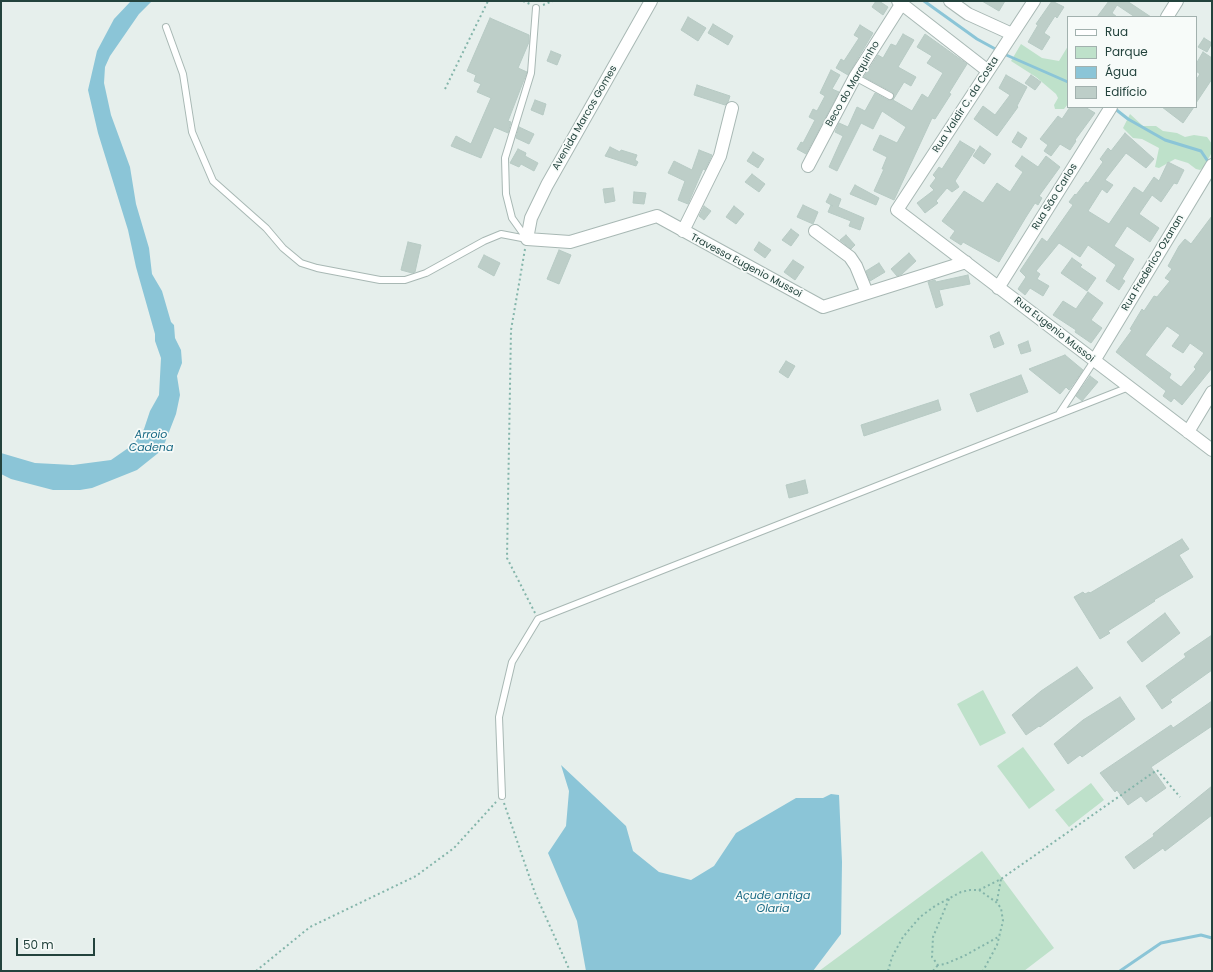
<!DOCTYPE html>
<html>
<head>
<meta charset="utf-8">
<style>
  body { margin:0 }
  #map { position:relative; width:1213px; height:972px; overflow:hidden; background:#e6efec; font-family:Poppins,sans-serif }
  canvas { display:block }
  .frame { position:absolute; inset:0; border:2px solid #23433d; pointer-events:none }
  .legend { position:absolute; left:1067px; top:16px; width:130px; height:92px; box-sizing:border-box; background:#f7fbf9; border:1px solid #a2b1ae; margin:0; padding:5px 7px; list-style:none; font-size:12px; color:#23433d }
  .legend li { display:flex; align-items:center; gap:8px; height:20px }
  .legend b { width:20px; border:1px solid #a2b1ae }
  .scale { position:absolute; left:16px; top:938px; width:79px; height:18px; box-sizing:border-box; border:2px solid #23433d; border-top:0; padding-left:5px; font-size:12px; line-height:14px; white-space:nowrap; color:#23433d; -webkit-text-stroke:3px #f7fbf9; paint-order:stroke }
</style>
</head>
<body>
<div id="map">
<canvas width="1213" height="972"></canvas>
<div class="frame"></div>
<ul class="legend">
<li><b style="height:5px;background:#fff"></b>Rua</li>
<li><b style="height:11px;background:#bee1ca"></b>Parque</li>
<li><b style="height:11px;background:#8bc5d7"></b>Água</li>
<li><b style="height:11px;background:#bdcec8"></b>Edifício</li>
</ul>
<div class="scale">50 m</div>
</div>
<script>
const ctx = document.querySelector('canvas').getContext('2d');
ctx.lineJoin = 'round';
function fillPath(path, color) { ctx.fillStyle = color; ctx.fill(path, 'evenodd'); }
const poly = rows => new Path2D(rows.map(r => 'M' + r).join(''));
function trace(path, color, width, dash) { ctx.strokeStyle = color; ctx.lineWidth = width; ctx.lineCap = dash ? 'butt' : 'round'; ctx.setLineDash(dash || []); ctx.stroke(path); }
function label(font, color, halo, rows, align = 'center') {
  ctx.font = font + ' Poppins,sans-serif'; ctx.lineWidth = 3.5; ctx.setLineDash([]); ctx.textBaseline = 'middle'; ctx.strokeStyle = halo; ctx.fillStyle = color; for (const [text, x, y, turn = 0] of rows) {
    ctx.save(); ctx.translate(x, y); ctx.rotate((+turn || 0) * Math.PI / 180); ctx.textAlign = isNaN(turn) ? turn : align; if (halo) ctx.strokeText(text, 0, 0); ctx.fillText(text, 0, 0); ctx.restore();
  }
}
fillPath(poly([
  [1021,44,1042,58,1059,61,1068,46,1068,104,1064,109,1055,109,1054,105,1058,98,1056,94,1036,77,1011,61],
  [1130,114,1143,126,1156,126,1163,131,1177,133,1185,137,1194,135,1207,137,1212,144,1212,152,1204,167,1200,170,1196,169,1188,163,1175,159,1159,168,1155,167,1159,148,1142,139,1133,138,1123,128],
  [983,690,1006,733,980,746,957,704],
  [1023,747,1055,790,1029,809,997,766],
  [1091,783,1104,800,1069,827,1055,810],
  [982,851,1054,948,1024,971,819,971]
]), '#bee1ca');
fillPath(poly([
  [131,1,152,1,139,14,110,56,105,67,104,83,111,115,130,167,136,204,149,248,152,274,162,291,171,322,174,325,175,338,181,350,182,363,177,376,180,395,176,414,162,450,137,470,92,488,80,490,53,490,11,479,1,474,1,453,35,463,73,465,111,460,134,444,144,429,150,411,159,395,161,358,155,341,155,334,136,267,128,230,98,133,88,90,97,51,114,19],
  [561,765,626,826,633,851,659,872,691,880,714,866,736,833,796,798,823,798,831,794,839,795,842,862,841,934,813,971,586,971,577,921,548,853,566,826,569,791]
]), '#8bc5d7');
trace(poly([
  [924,1,977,39,999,51],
  [1004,54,1068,82],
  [1114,108,1128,119,1165,140,1201,151,1209,163],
  [1120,971,1161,943,1201,935,1212,938]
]), '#8bc5d7', 3);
const building = poly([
  [876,1,879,1,888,7,883,15,872,7,876,1],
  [982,1,1005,1,999,11,982,1],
  [1052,1,1064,7,1057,18,1055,16,1044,33,1050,37,1042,50,1028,42,1038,25,1036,24,1052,1],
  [1109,1,1127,1,1151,17,1135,17,1117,5,1112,13,1117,17,1097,17,1109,1],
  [688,17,706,28,698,41,681,30,688,17],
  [490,18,529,35,529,42,518,68,527,72,508,121,511,122,508,133,494,127,481,158,451,146,456,136,471,144,491,98,477,92,481,84,474,81,476,75,467,71,490,18],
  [713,24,733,36,728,45,708,33,713,24],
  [860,25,873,33,848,75,836,68,841,59,844,61,859,38,854,35,860,25],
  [903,34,914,40,898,67,916,77,911,86,904,82,893,100,912,111,922,94,928,98,943,73,927,63,932,56,917,47,925,34,967,64,949,93,951,94,935,119,932,118,894,200,874,191,884,169,882,169,887,157,873,150,880,135,897,143,906,127,882,111,873,129,861,123,837,171,829,167,843,136,835,132,839,123,848,127,857,107,865,111,875,93,888,100,894,98,892,92,864,77,878,55,883,58,891,44,896,46,903,34],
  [1204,38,1212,43,1207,52,1198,47,1204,38],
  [551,51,561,55,557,65,547,61,551,51],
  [1203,52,1212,58,1212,79,1196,103,1196,80,1200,74,1196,71,1196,64,1203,52],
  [831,70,840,75,832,89,839,92,806,154,797,149,801,142,803,143,815,120,809,117,813,109,817,111,825,96,820,93,831,70],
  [1006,75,1027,87,1017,106,1018,107,997,136,974,119,983,106,995,115,1010,95,999,88,1006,75],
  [1031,75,1041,82,1035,90,1025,83,1031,75],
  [697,85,730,96,728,102,725,105,694,95,697,85],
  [535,100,546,104,543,115,531,110,535,100],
  [1070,107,1085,107,1095,113,1075,140,1076,141,1070,150,1060,144,1051,156,1044,151,1048,145,1040,139,1058,116,1062,119,1070,107],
  [1162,107,1194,107,1183,123,1162,107],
  [519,127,534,134,529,144,516,138,519,127],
  [1018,132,1027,138,1021,148,1012,142,1018,132],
  [1125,133,1154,159,1146,168,1126,153,1105,180,1113,185,1107,193,1102,189,1088,211,1109,224,1134,187,1143,193,1154,177,1159,181,1168,162,1184,170,1177,184,1174,183,1161,202,1152,195,1139,214,1159,228,1150,242,1127,226,1114,246,1134,259,1122,279,1125,281,1119,290,1106,281,1116,265,1088,245,1080,257,1059,243,1036,271,1040,274,1037,279,1049,286,1043,296,1030,288,1025,295,1018,289,1026,277,1020,271,1042,238,1047,242,1073,205,1069,202,1075,194,1076,195,1086,182,1088,183,1103,162,1100,159,1108,148,1111,151,1125,133],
  [960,141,975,150,955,181,959,187,952,192,947,188,936,201,938,203,925,213,917,203,934,190,930,186,936,178,933,175,939,167,942,169,960,141],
  [980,146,991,154,984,164,973,156,980,146],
  [610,147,620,152,621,150,637,155,635,160,638,162,636,166,605,156,610,147],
  [518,149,526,153,525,156,538,163,534,171,521,164,519,167,510,163,518,149],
  [699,150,712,155,705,170,703,169,688,204,678,200,685,181,668,173,674,161,692,170,699,150],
  [753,152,764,159,758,168,747,161,753,152],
  [1022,156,1038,167,1046,156,1060,167,1039,196,1042,198,1038,205,1035,203,1026,217,999,262,963,242,961,245,950,238,955,231,942,221,964,191,983,203,997,183,1010,192,1023,172,1015,166,1022,156],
  [752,174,765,184,759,192,745,182,752,174],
  [855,185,879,198,876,205,850,194,855,185],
  [613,188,615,201,605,203,603,189,613,188],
  [634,192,646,193,644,204,633,203,634,192],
  [830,194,841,199,838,207,864,218,860,230,849,226,851,221,828,212,831,205,833,206,826,202,830,194],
  [803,205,818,212,813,224,797,217,803,205],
  [704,206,711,211,704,220,699,216,704,206],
  [734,206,744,214,736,224,726,217,734,206],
  [1212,216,1212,368,1182,405,1174,398,1171,402,1163,396,1166,391,1116,352,1132,330,1130,329,1142,309,1144,311,1154,296,1157,297,1170,281,1165,278,1172,269,1168,266,1179,246,1185,239,1191,244,1212,216],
  [1167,326,1180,335,1172,346,1183,353,1190,343,1204,353,1194,367,1196,369,1181,387,1169,378,1171,374,1145,355,1167,326],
  [791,229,799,235,791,246,782,240,791,229],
  [846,235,855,245,851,249,840,240,846,235],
  [408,242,421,245,415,272,412,273,401,270,408,242],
  [759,242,771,250,765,258,754,250,759,242],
  [559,250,571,255,559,284,547,279,559,250],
  [909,253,916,261,902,274,897,276,891,269,909,253],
  [484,255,500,263,494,276,478,267,484,255],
  [1072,258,1082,265,1080,267,1096,278,1087,291,1061,273,1072,258],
  [793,260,804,267,795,280,784,272,793,260],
  [879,263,885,272,870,281,866,271,879,263],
  [968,275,970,284,939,290,943,305,936,308,928,282,935,280,936,282,968,275],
  [1088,292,1103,303,1091,320,1102,328,1091,343,1075,332,1076,330,1053,315,1063,301,1076,309,1088,292],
  [999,332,1004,344,994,348,990,336,999,332],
  [1028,341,1031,351,1021,354,1018,345,1028,341],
  [1065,355,1083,370,1069,390,1066,387,1060,394,1029,369,1065,355],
  [786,361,795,366,788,378,779,372,786,361],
  [1021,375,1028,392,977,412,970,394,1021,375],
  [1090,376,1098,382,1082,401,1076,396,1090,376],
  [938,400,941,410,864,436,861,425,938,400],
  [805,480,808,493,789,498,786,485,805,480],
  [1182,539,1189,549,1179,555,1193,577,1154,600,1155,601,1108,631,1110,633,1100,639,1074,597,1083,592,1085,594,1089,592,1090,593,1182,539],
  [1165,613,1180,633,1142,662,1127,642,1165,613],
  [1212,635,1212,670,1170,700,1172,702,1162,709,1146,686,1186,657,1184,654,1212,635],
  [1077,667,1093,688,1040,727,1039,726,1026,735,1012,715,1041,691,1077,667],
  [1120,697,1135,719,1082,757,1080,755,1068,764,1054,744,1083,720,1120,697],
  [1212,701,1212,726,1151,767,1166,788,1146,802,1141,796,1128,805,1117,790,1115,792,1100,773,1171,725,1173,728,1212,701],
  [1212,786,1212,815,1165,851,1163,848,1134,869,1125,857,1154,836,1153,834,1212,786]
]);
fillPath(building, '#bdcec8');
trace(building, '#b7cac4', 1);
const lane = poly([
  [166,27,183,74,192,132,213,181,266,228,283,248,301,263,317,268,380,280,405,280,426,273,484,241,501,234,527,239],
  [855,77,890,96],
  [527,239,512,218,506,194,505,158,531,73,536,8],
  [1059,414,1094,361],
  [502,796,499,717,512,662,538,619,1129,387]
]);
const street = poly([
  [651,1,547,185,531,218,527,239,570,242,657,216,823,307,966,262],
  [898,1,988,71],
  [950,1,968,14,1012,34],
  [1034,1,897,210,1212,450],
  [1167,17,1177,1],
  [808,166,855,77,902,3],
  [683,231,720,156,732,108],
  [815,231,850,257,856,266,867,293],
  [998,288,1111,107],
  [1094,361,1212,165],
  [1188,432,1212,392]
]);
trace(lane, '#a8b8b4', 8);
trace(street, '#a8b8b4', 14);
trace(poly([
  [523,1,530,4],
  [543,5,553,1],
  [445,89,488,1],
  [525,249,511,330,507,558,535,613],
  [504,803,535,893,570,971],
  [979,890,1001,879,1157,770,1180,797],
  [949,899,933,937,932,957,938,965,945,964,964,956,1000,936],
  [997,901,1001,879],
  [256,971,310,927,416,876,454,848,496,802],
  [888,971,892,957,903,937,920,917,935,906,961,892,970,890,979,890,996,902,1001,908,1003,921,997,945,983,971],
  [933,971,938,965]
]), '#84b5aa', 2, [2, 3]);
trace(lane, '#fff', 6);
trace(street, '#fff', 12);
label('10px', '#23433d', '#f7fbf9', [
  ["Beco do Marquinho",853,84,-60],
  ["Rua Valdir C. da Costa",966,105,-57],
  ["Avenida Marcos Gomes",585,118,-60],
  ["Rua São Carlos",1055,197,-58],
  ["Rua Frederico Ozanan",1153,263,-59],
  ["Travessa Eugenio Mussoi",746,266,28],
  ["Rua Eugenio Mussoi",1054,330,38]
]);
label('italic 11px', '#186984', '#f7fbf9', [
  ["Arroio",151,435],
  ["Cadena",151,448],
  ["Açude antiga",773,896],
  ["Olaria",773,909]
]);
</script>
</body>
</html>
